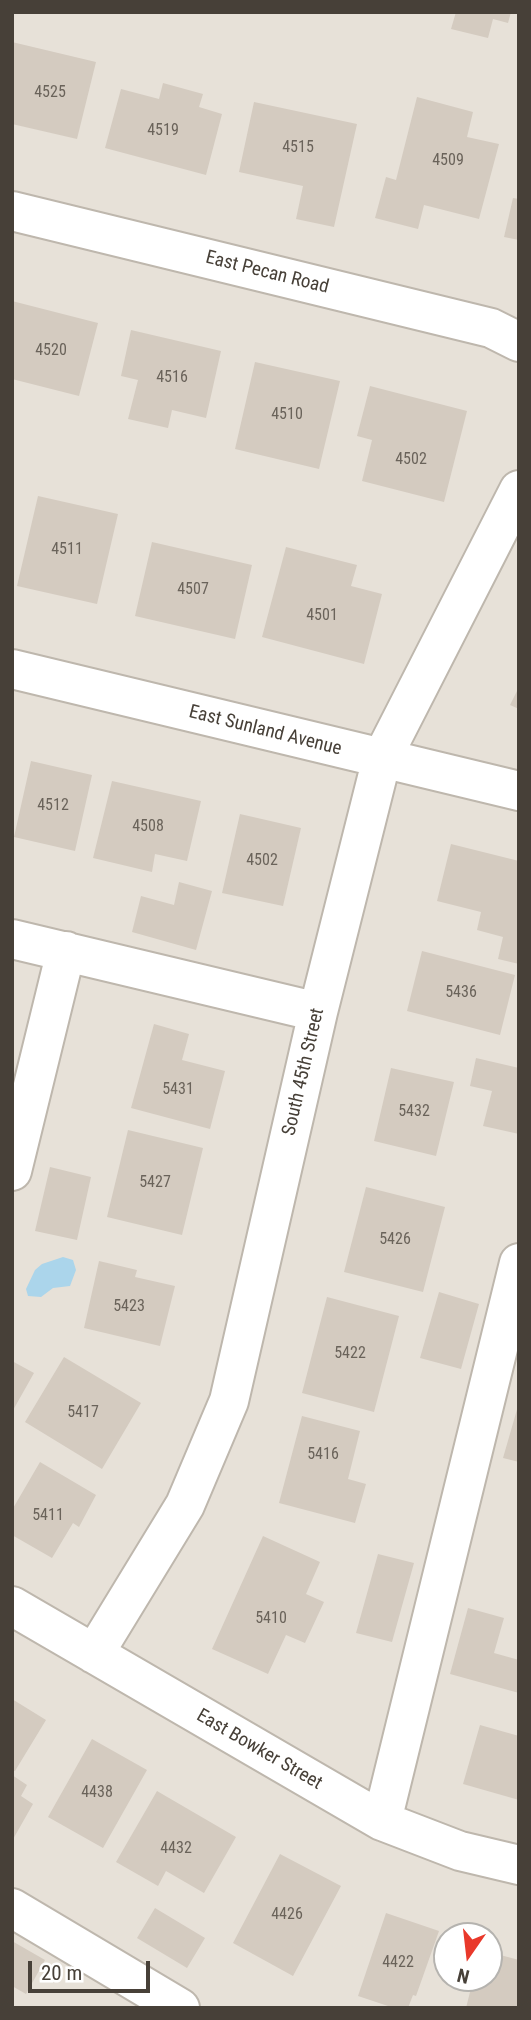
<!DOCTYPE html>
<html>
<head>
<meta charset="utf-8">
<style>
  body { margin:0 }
  #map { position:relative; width:531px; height:2020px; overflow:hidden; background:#f3f0e9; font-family:"Roboto Condensed",sans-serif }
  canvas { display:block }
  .frame { position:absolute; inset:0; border:14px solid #474038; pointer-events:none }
  .north { position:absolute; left:433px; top:1922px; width:70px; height:70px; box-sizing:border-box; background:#fff; border:2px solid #b5b3af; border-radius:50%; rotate:194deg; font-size:19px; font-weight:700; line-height:28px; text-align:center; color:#474038 }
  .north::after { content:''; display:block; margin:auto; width:24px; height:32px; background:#e9392b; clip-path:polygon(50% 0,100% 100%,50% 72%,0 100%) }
  .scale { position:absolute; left:28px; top:1961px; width:122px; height:32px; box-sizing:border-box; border:4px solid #474038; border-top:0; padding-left:9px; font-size:21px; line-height:24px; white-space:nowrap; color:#474038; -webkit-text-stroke:5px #fff; paint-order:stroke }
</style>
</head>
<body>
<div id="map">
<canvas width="531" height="2020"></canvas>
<div class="frame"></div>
<div class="north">N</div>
<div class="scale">20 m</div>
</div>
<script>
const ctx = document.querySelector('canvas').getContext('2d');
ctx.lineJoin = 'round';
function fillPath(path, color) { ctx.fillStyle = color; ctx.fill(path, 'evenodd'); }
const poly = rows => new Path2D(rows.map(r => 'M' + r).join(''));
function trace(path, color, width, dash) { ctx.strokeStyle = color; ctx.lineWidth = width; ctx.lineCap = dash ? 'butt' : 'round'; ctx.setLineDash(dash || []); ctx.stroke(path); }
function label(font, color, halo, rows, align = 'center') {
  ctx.font = font + ' "Roboto Condensed",sans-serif'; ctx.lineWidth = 5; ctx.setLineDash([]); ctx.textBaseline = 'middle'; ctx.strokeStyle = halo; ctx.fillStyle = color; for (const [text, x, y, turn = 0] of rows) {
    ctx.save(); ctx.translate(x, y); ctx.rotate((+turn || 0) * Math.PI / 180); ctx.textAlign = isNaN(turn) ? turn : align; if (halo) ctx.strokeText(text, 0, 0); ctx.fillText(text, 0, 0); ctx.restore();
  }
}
fillPath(poly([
  [12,12,519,12,519,2008,12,2008],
  [447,1936,489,1936,489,1978,447,1978]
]), '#e7e1d8');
fillPath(poly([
  [63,1257,73,1260,76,1270,70,1286,53,1288,41,1297,28,1296,26,1289,35,1270,42,1264]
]), '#abd5eb');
fillPath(poly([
  [456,12,511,12,508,23,493,19,488,38,451,29],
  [12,42,96,62,77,139,12,124],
  [163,83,203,94,199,107,222,114,206,175,105,148,121,89,159,99],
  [417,97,473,112,467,137,499,144,479,219,424,205,418,229,375,218,386,177,396,180],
  [254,102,357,124,334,227,296,219,303,186,239,172],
  [513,198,519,199,519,240,504,237],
  [12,301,98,323,79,396,12,379],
  [131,330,221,351,206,418,172,410,168,428,128,419,138,380,121,376],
  [255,362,340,381,319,469,235,449],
  [370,386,467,411,444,502,362,481,372,440,357,436],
  [38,496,118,514,97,604,17,586],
  [152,542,252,565,235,639,135,616],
  [286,547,357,565,351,586,382,594,364,664,262,637],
  [519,687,519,709,510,705],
  [31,761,92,775,75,851,14,837],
  [112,781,201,801,187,861,155,854,152,872,93,858],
  [240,814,301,828,283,906,222,893],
  [451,844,519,861,519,964,498,959,503,937,477,930,481,912,437,901],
  [179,882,212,891,196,950,132,932,141,896,174,905],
  [422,951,515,975,500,1035,407,1011],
  [154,1024,189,1034,182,1060,225,1071,210,1129,131,1108],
  [476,1058,519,1068,519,1134,483,1126,492,1091,470,1086],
  [391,1068,454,1082,436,1156,374,1141],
  [128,1130,203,1148,182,1235,107,1217],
  [50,1167,91,1177,77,1240,35,1231],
  [366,1187,445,1207,423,1292,344,1272],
  [99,1261,137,1270,135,1277,175,1286,160,1346,84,1328],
  [439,1292,479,1304,461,1369,420,1358],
  [327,1297,399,1316,374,1412,302,1393],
  [64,1357,141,1403,102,1469,25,1422],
  [12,1361,34,1373,12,1412],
  [518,1406,519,1406,519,1462,503,1458],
  [302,1416,360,1431,348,1479,366,1484,355,1523,279,1503],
  [40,1462,96,1495,79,1527,73,1523,52,1558,12,1535,12,1510],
  [263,1536,320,1562,306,1594,324,1602,305,1643,286,1635,268,1674,212,1649],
  [378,1554,414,1563,392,1642,356,1633],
  [468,1608,504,1618,494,1653,519,1660,519,1693,450,1674],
  [12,1699,46,1720,15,1771,12,1770],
  [480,1725,519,1736,519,1800,463,1784],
  [92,1739,147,1770,103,1848,48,1817],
  [12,1775,27,1785,21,1796,33,1804,12,1841],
  [157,1791,236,1837,204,1893,166,1871,158,1886,116,1862],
  [280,1854,341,1886,293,1976,233,1943],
  [155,1908,205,1938,187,1968,137,1938],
  [386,1913,439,1931,416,1996,413,1995,408,2008,394,2008,358,1996],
  [12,1941,45,1960,26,1994,12,1986],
  [489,1952,519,1960,519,2008,466,2008,471,1988,476,1989,479,1978,489,1978]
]), '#d4cbc0');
const minor = poly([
  [12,211,491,328,519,342],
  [12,669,519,791],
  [12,939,318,1012],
  [12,1171,66,951],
  [12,1606,382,1821,460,1851,519,1865],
  [94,1654,185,1505,229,1401,318,1012,382,758,519,490],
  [382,1821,519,1263],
  [12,1908,180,2008]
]);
trace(minor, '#beb7ad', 42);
trace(minor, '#fff', 38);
label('16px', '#6a635a', null, [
  ["4525",50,93],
  ["4519",163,131],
  ["4515",298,148],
  ["4509",448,161],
  ["4520",51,351],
  ["4516",172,378],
  ["4510",287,415],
  ["4502",411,460],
  ["4511",67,550],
  ["4507",193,590],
  ["4501",322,616],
  ["4512",53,806],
  ["4508",148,827],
  ["4502",262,861],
  ["5436",461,993],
  ["5431",178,1090],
  ["5432",414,1112],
  ["5427",155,1183],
  ["5426",395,1240],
  ["5423",129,1307],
  ["5422",350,1354],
  ["5417",83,1413],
  ["5416",323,1455],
  ["5411",48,1516],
  ["5410",271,1619],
  ["4438",97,1793],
  ["4432",176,1849],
  ["4426",287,1915],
  ["4422",398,1963]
]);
label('19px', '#474038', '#fff', [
  ["East Pecan Road",267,273,14],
  ["East Sunland Avenue",265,731,14],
  ["South 45th Street",304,1072,-77],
  ["East Bowker Street",259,1750,30]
]);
</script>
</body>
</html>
